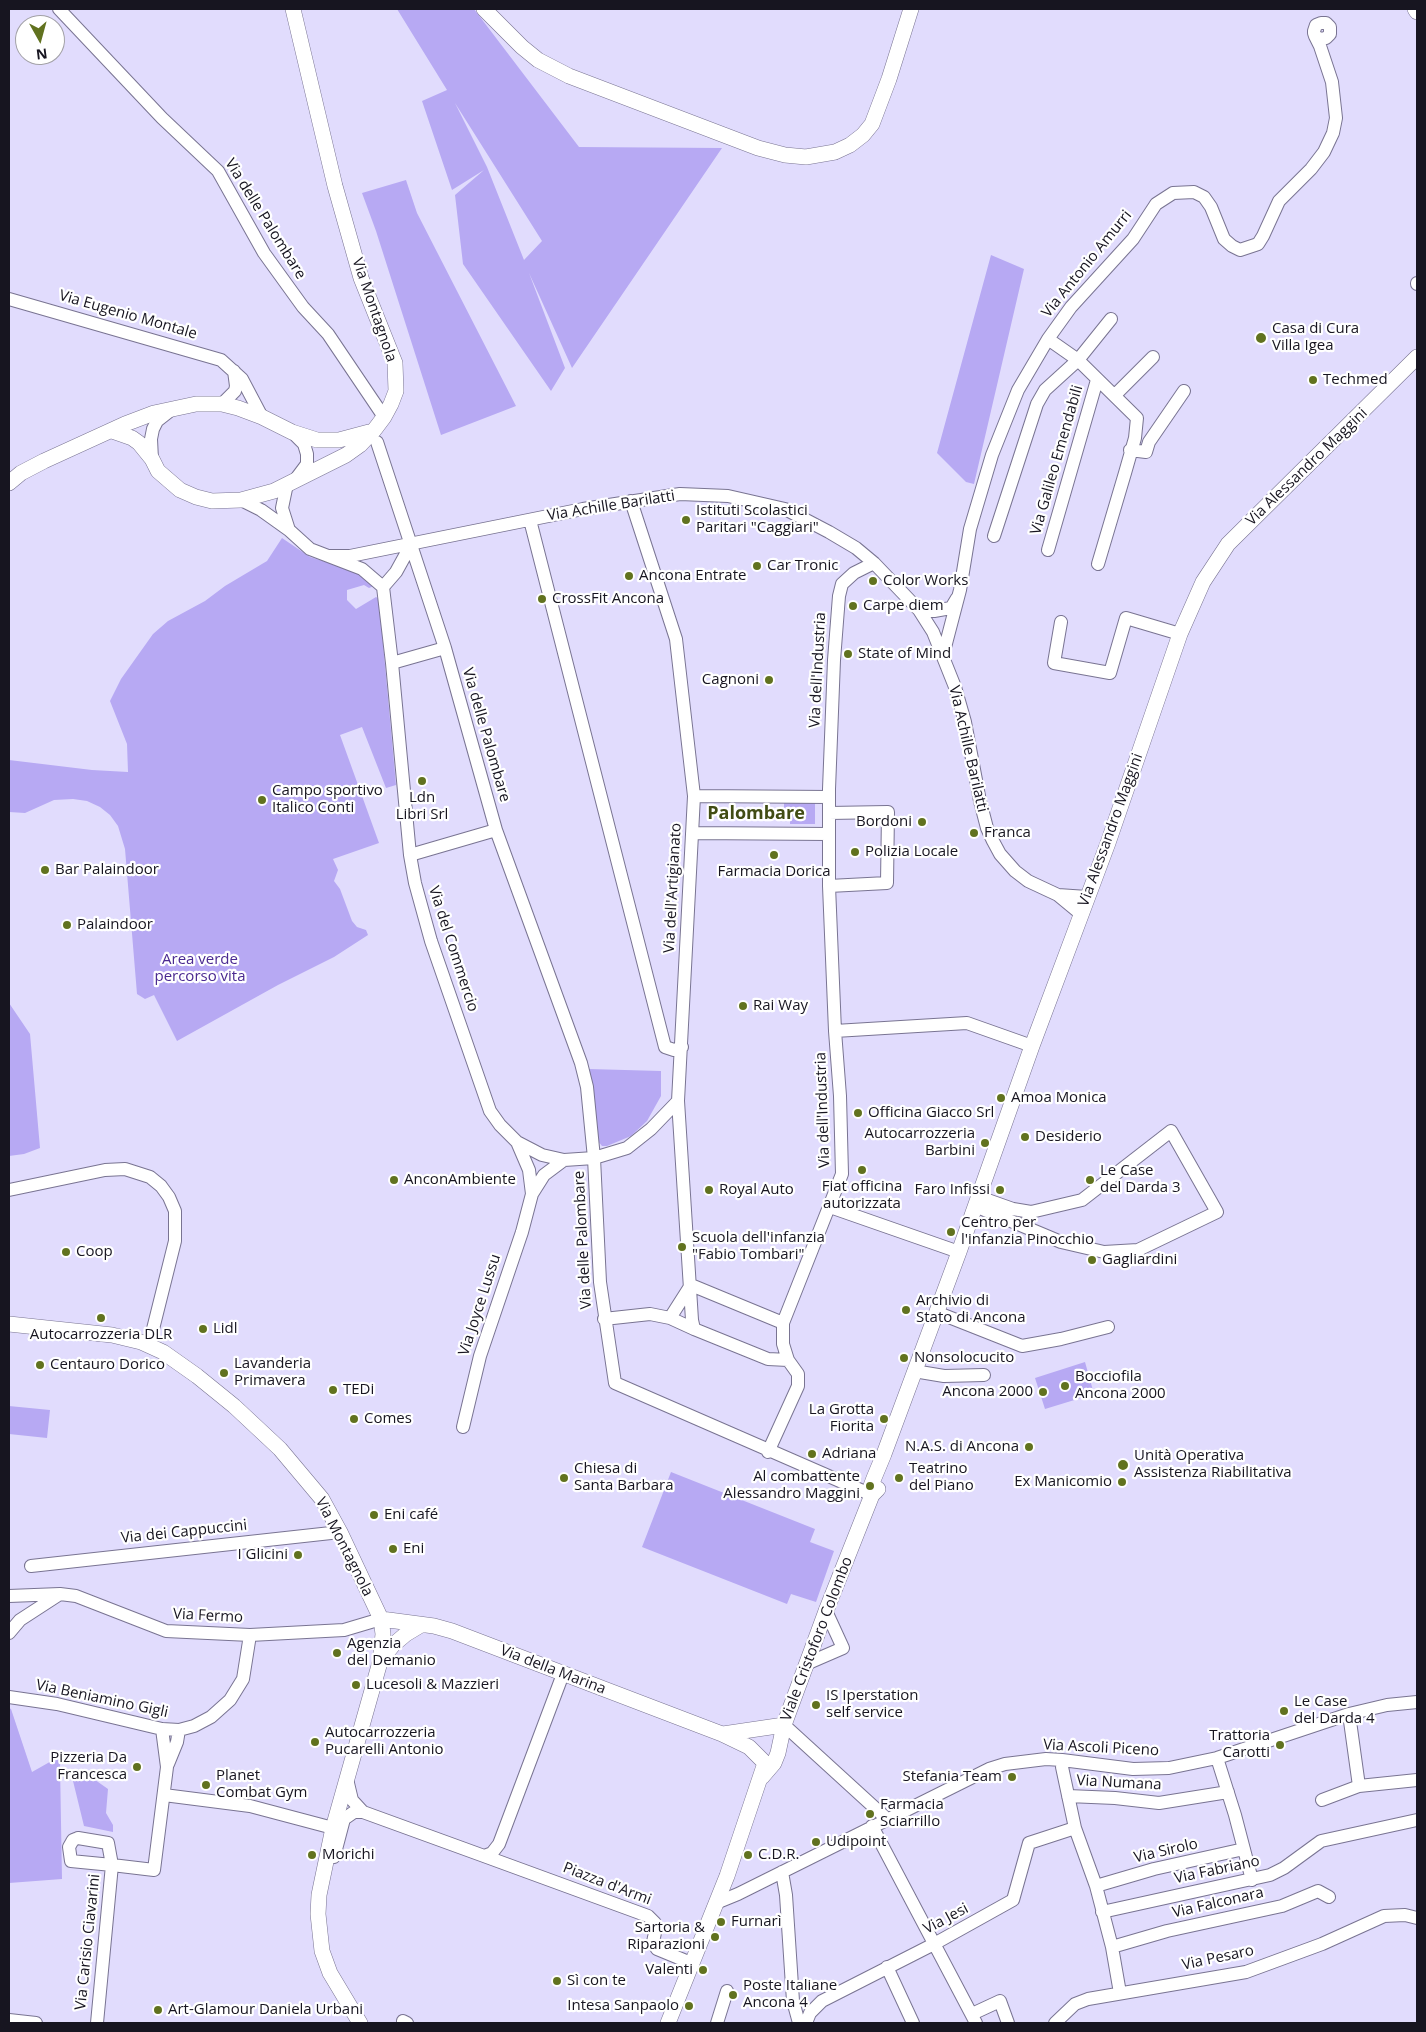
<!DOCTYPE html>
<html>
<head>
<meta charset="utf-8">
<style>
  body { margin:0 }
  #map { position:relative; width:1426px; height:2032px; overflow:hidden; background:#e1dcfd; font-family:"Open Sans",sans-serif }
  canvas { display:block }
  .frame { position:absolute; inset:0; border:10px solid #171520; pointer-events:none }
  .north { position:absolute; left:15px; top:15px; width:50px; height:50px; box-sizing:border-box; background:#fff; border:1px solid #a2a1a6; border-radius:50%; rotate:173deg; font-size:14px; font-weight:700; line-height:20px; text-align:center; color:#171520 }
  .north::after { content:''; display:block; margin:auto; width:18px; height:22px; background:#61721f; clip-path:polygon(50% 0,100% 100%,50% 72%,0 100%) }
</style>
</head>
<body>
<div id="map">
<canvas width="1426" height="2032"></canvas>
<div class="frame"></div>
<div class="north">N</div>
</div>
<script>
const ctx = document.querySelector('canvas').getContext('2d');
ctx.lineJoin = 'round';
function fillPath(path, color) { ctx.fillStyle = color; ctx.fill(path, 'evenodd'); }
const poly = rows => new Path2D(rows.map(r => 'M' + r).join(''));
function trace(path, color, width, dash) { ctx.strokeStyle = color; ctx.lineWidth = width; ctx.lineCap = dash ? 'butt' : 'round'; ctx.setLineDash(dash || []); ctx.stroke(path); }
function label(font, color, halo, rows, align = 'center') {
  ctx.font = font + ' "Open Sans",sans-serif'; ctx.lineWidth = 4.5; ctx.setLineDash([]); ctx.textBaseline = 'middle'; ctx.strokeStyle = halo; ctx.fillStyle = color; for (const [text, x, y, turn = 0] of rows) {
    ctx.save(); ctx.translate(x, y); ctx.rotate((+turn || 0) * Math.PI / 180); ctx.textAlign = isNaN(turn) ? turn : align; if (halo) ctx.strokeText(text, 0, 0); ctx.fillText(text, 0, 0); ctx.restore();
  }
}
fillPath(poly([
  [397,9,474,9,579,147,722,148,572,368,529,273,565,368,551,391,463,264,455,195,484,170,452,190,422,101,447,90],
  [455,103,542,241,524,260,487,167],
  [406,180,417,213,516,406,441,435,376,231,362,193],
  [991,255,1024,269,974,484,966,482,937,453],
  [282,538,310,557,326,562,346,565,374,586,369,588,364,585,347,590,347,600,356,609,376,597,379,599,396,785,386,788,362,727,340,735,379,843,333,859,338,870,334,881,340,889,352,921,357,927,366,930,368,935,334,957,278,985,177,1041,154,995,145,999,137,994,125,849,118,826,110,815,100,807,87,801,73,799,54,800,25,813,9,812,9,760,92,770,128,772,127,744,110,701,121,679,153,634,168,621,205,601,225,586,267,561],
  [784,802,815,802,815,824,790,824,790,814,784,814],
  [9,1003,30,1034,40,1148,24,1154,9,1156],
  [588,1069,661,1071,661,1096,647,1121,631,1136,607,1146,602,1146,598,1141],
  [1085,1362,1094,1394,1045,1409,1035,1378],
  [9,1406,50,1410,47,1438,9,1434],
  [671,1472,815,1529,810,1542,834,1551,816,1602,791,1594,787,1604,642,1547],
  [9,1708,11,1709,32,1772,55,1759,58,1752,65,1753,60,1765,62,1879,9,1883],
  [81,1770,108,1789,106,1813,113,1825,113,1832,84,1826,73,1781]
]), '#b7a9f3');
const minor = poly([
  [59,9,162,118,218,171,264,253,303,307,328,334,384,417],
  [1417,283,1417,284],
  [9,299,221,360,242,379,262,417],
  [1048,339,1078,360,1137,418,1135,438,1125,473,1098,564],
  [1115,395,1153,357],
  [222,404,235,391,236,386,234,371],
  [292,432,304,444,307,454,307,464,295,480],
  [377,442,445,648,496,830,581,1063,587,1087,594,1158,600,1282,615,1383,872,1495],
  [1130,450,1146,452,1149,442,1184,391],
  [152,459,151,439,153,429,157,421,171,410],
  [287,484,282,508,289,530],
  [241,500,261,510,289,530,310,549,362,569,383,587],
  [631,501,676,639,694,796,678,1101,692,1320,694,1329,768,1359,788,1360],
  [530,520,665,1047,674,1050,682,1047],
  [994,536,1037,404,1045,390,1078,360,1111,319],
  [412,543,396,572,383,587,392,663,410,855,415,883,431,941,490,1111,500,1125,517,1142,542,1155,564,1160,594,1158,627,1148,651,1129,678,1101],
  [1048,550,1097,380],
  [329,556,350,556,583,509,680,494,728,496,785,509,829,532,856,548,874,563,919,610,933,632,955,687,965,722,980,801,987,828,993,841,1000,854,1015,871,1028,881,1058,895,1081,914],
  [919,610,934,611,951,608,957,598],
  [1061,622,1054,663,1110,673,1126,618,1180,634],
  [943,655,960,590,970,529,992,455,1018,390,1048,339,1071,307,1133,239,1156,204,1173,193,1194,192,1204,197,1211,207,1224,239,1232,246,1240,250,1258,244,1263,236,1279,201,1311,169,1324,152,1333,133,1336,118,1332,82,1320,46,1315,36,1314,33,1314,31,1316,25,1321,23,1326,23,1330,27,1330,34,1326,38,1320,39,1315,36],
  [392,663,445,648],
  [694,796,829,797],
  [692,833,829,834],
  [410,855,496,830],
  [829,886,887,883,888,812,829,813],
  [1058,895,1087,897],
  [835,1031,967,1023,1032,1046],
  [517,1142,529,1170,532,1194],
  [9,1190,105,1170,125,1169,150,1177,161,1186,169,1197,175,1211,175,1241,149,1345],
  [979,1197,1013,1209,1031,1212,1028,1219],
  [975,1206,1061,1242,1104,1252,1138,1250,1217,1212,1171,1131,1082,1200,1031,1212],
  [830,1207,959,1252],
  [936,1312,1022,1346,1061,1339,1108,1327],
  [670,1318,694,1329],
  [604,1319,650,1314,670,1318,691,1285,783,1323],
  [914,1371,944,1376,984,1375],
  [463,1427,480,1356,522,1232,532,1194,544,1175,564,1160],
  [768,1452,798,1386,798,1374,788,1360,783,1344,783,1323,842,1174,840,1096,835,1031,829,886,829,789,834,660,839,596,842,584,854,573,874,563],
  [31,1566,340,1532],
  [9,1596,60,1594,76,1596,166,1631,250,1635,344,1630,381,1619],
  [9,1633,20,1620,60,1594],
  [806,1664,843,1648,826,1611],
  [9,1697,57,1704,162,1729,179,1730,194,1726,211,1717,230,1700,243,1679,250,1635],
  [1349,1714,1359,1786],
  [784,1725,887,1819],
  [1217,1758,1235,1815,1252,1880],
  [168,1764,177,1742,179,1730],
  [1062,1767,1075,1828,1096,1886,1112,1947,1120,1993],
  [347,1779,352,1800,363,1812,484,1856,492,1853,499,1844,563,1674],
  [164,1795,250,1806,333,1828],
  [1068,1796,1115,1798,1159,1803,1228,1792],
  [1322,1800,1359,1786,1417,1780],
  [872,1826,976,2023],
  [78,1838,108,1843,112,1865,71,1861,69,1847,73,1840,78,1838],
  [484,1856,648,1916,655,1923,656,1928,653,1942,657,1949,691,1963],
  [334,1857,344,1819,354,1812,363,1812],
  [782,1872,786,1895,793,2001,799,2023],
  [1096,1886,1154,1869,1244,1849],
  [716,1903,738,1894,989,1769,1005,1764,1046,1759,1062,1760,1133,1769,1169,1768,1217,1758,1349,1714,1387,1705,1417,1702],
  [1102,1912,1270,1875,1284,1868,1321,1841,1417,1820],
  [1112,1947,1167,1931,1282,1906,1318,1891,1329,1897],
  [887,1967,913,2023],
  [972,2014,1000,2001,1008,2023],
  [9,2020,36,2023],
  [403,2021,407,2023],
  [97,2023,112,1865,154,1870,167,1767,162,1729],
  [717,2023,727,1991],
  [806,2023,810,2013,822,2001,934,1944,1013,1900,1029,1843,1075,1828],
  [1055,2023,1075,2004,1088,1999,1246,1972,1322,1944,1384,1916,1405,1915,1417,1918]
]);
const major = poly([
  [484,9,522,47,538,60,569,76,758,148,785,155,806,157,835,152,850,145,863,135,872,124,889,79,911,9],
  [1415,9,1417,12],
  [112,431,132,438,139,443,152,459,158,471,180,490,196,497,212,501,241,500,274,491,346,455,360,445,375,429,384,417,391,404,396,391,395,363,361,278,335,186,293,9],
  [9,483,21,473,44,461,125,424,154,413,196,404,222,404,238,408,262,417,292,432,317,440,339,440,369,432],
  [9,1324,112,1335,141,1342,163,1352,197,1376,234,1406,280,1449,322,1499,340,1532,381,1619,383,1634,380,1662,333,1828,319,1895,318,1914,322,1951,330,1973,360,2023],
  [872,1495,871,1486,874,1478,884,1454,959,1252,1032,1046,1108,843,1180,634,1203,582,1228,544,1417,357],
  [381,1619,434,1626,452,1631,722,1734,749,1747,765,1763,727,1876,668,2023],
  [381,1660,393,1645,406,1634,421,1625],
  [723,1734,784,1725],
  [762,1777,774,1763,778,1753,784,1725,826,1611,872,1495,878,1489]
]);
trace(minor, '#797492', 14);
trace(major, '#797492', 16);
trace(minor, '#fff', 12);
trace(major, '#fff', 15);
for (const [x, y, r, color] of [
  [1261,338,6,"#61721f"],
  [1313,380,5,"#61721f"],
  [686,520,5,"#61721f"],
  [757,566,5,"#61721f"],
  [629,576,5,"#61721f"],
  [873,581,5,"#61721f"],
  [542,599,5,"#61721f"],
  [853,606,5,"#61721f"],
  [848,654,5,"#61721f"],
  [769,680,5,"#61721f"],
  [422,781,5,"#61721f"],
  [262,800,5,"#61721f"],
  [922,822,5,"#61721f"],
  [974,833,5,"#61721f"],
  [855,852,5,"#61721f"],
  [774,855,5,"#61721f"],
  [45,870,5,"#61721f"],
  [67,925,5,"#61721f"],
  [743,1006,5,"#61721f"],
  [1001,1098,5,"#61721f"],
  [858,1113,5,"#61721f"],
  [1025,1137,5,"#61721f"],
  [985,1143,5,"#61721f"],
  [862,1170,5,"#61721f"],
  [394,1180,5,"#61721f"],
  [1090,1180,5,"#61721f"],
  [709,1190,5,"#61721f"],
  [1000,1190,5,"#61721f"],
  [951,1232,5,"#61721f"],
  [682,1247,5,"#61721f"],
  [66,1252,5,"#61721f"],
  [1092,1260,5,"#61721f"],
  [906,1310,5,"#61721f"],
  [101,1318,5,"#61721f"],
  [203,1329,5,"#61721f"],
  [904,1358,5,"#61721f"],
  [40,1365,5,"#61721f"],
  [224,1373,5,"#61721f"],
  [1065,1386,5,"#61721f"],
  [333,1390,5,"#61721f"],
  [1043,1392,5,"#61721f"],
  [354,1419,5,"#61721f"],
  [884,1419,5,"#61721f"],
  [1029,1447,5,"#61721f"],
  [812,1454,5,"#61721f"],
  [1123,1465,6,"#61721f"],
  [564,1478,5,"#61721f"],
  [899,1478,5,"#61721f"],
  [1122,1482,5,"#61721f"],
  [870,1486,5,"#61721f"],
  [374,1515,5,"#61721f"],
  [393,1549,5,"#61721f"],
  [298,1555,5,"#61721f"],
  [337,1653,5,"#61721f"],
  [356,1685,5,"#61721f"],
  [816,1705,5,"#61721f"],
  [1284,1711,5,"#61721f"],
  [315,1742,5,"#61721f"],
  [1280,1745,5,"#61721f"],
  [137,1767,5,"#61721f"],
  [1012,1777,5,"#61721f"],
  [206,1785,5,"#61721f"],
  [870,1814,5,"#61721f"],
  [816,1842,5,"#61721f"],
  [312,1855,5,"#61721f"],
  [748,1855,5,"#61721f"],
  [721,1922,5,"#61721f"],
  [715,1937,5,"#61721f"],
  [703,1970,5,"#61721f"],
  [557,1981,5,"#61721f"],
  [733,1995,5,"#61721f"],
  [689,2006,5,"#61721f"],
  [158,2010,5,"#61721f"]
]) { const dot = new Path2D(); dot.arc(x, y, r, 0, 2 * Math.PI); ctx.fillStyle = color; ctx.fill(dot); trace(dot, '#fff', 2); }
label('15px', '#171520', '#fff', [
  ["Via delle Palombare",265,219,58],
  ["Via Antonio Amurri",1087,264,-51],
  ["Via Montagnola",374,310,71],
  ["Via Eugenio Montale",128,315,16],
  ["Via Galileo Emendabili",1057,460,-74],
  ["Via Alessandro Maggini",1307,467,-44],
  ["Via Achille Barilatti",611,506,-9],
  ["Via dell'Industria",818,670,-87],
  ["Via delle Palombare",486,735,74],
  ["Via Achille Barilatti",968,749,77],
  ["Via Alessandro Maggini",1111,830,-70],
  ["Via dell'Artigianato",673,888,-87],
  ["Via del Commercio",453,949,72],
  ["Via dell'Industria",823,1110,-92],
  ["Via delle Palombare",583,1240,-93],
  ["Via Joyce Lussu",480,1305,-72],
  ["Via dei Cappuccini",184,1532,-6],
  ["Via Montagnola",344,1547,63],
  ["Via Fermo",208,1616,3],
  ["Viale Cristoforo Colombo",817,1639,-69],
  ["Via della Marina",553,1670,21],
  ["Via Beniamino Gigli",102,1699,12],
  ["Via Ascoli Piceno",1101,1748,3],
  ["Via Numana",1119,1783,3],
  ["Via Sirolo",1166,1851,-13],
  ["Via Fabriano",1217,1870,-12],
  ["Piazza d'Armi",607,1884,21],
  ["Via Falconara",1218,1903,-13],
  ["Via Jesi",946,1919,-28],
  ["Via Carisio Ciavarini",88,1942,-84],
  ["Via Pesaro",1218,1958,-12]
]);
label('15px', '#171520', '#fff', [
  ["Casa di Cura",1272,329],
  ["Villa Igea",1272,346],
  ["Techmed",1323,380],
  ["Istituti Scolastici",696,511],
  ["Paritari \"Caggiari\"",696,528],
  ["Car Tronic",767,566],
  ["Ancona Entrate",639,576],
  ["Color Works",883,581],
  ["CrossFit Ancona",552,599],
  ["Carpe diem",863,606],
  ["State of Mind",858,654],
  ["Cagnoni",759,680,"right"],
  ["Campo sportivo",272,791],
  ["Italico Conti",272,808],
  ["Ldn",422,798,"center"],
  ["Libri Srl",422,815,"center"],
  ["Bordoni",912,822,"right"],
  ["Franca",984,833],
  ["Polizia Locale",865,852],
  ["Bar Palaindoor",55,870],
  ["Farmacia Dorica",774,872,"center"],
  ["Palaindoor",77,925],
  ["Rai Way",753,1006],
  ["Amoa Monica",1011,1098],
  ["Officina Giacco Srl",868,1113],
  ["Autocarrozzeria",975,1134,"right"],
  ["Barbini",975,1151,"right"],
  ["Desiderio",1035,1137],
  ["Le Case",1100,1171],
  ["del Darda 3",1100,1188],
  ["AnconAmbiente",404,1180],
  ["Fiat officina",862,1187,"center"],
  ["autorizzata",862,1204,"center"],
  ["Royal Auto",719,1190],
  ["Faro Infissi",990,1190,"right"],
  ["Centro per",961,1223],
  ["l'infanzia Pinocchio",961,1240],
  ["Scuola dell'infanzia",692,1238],
  ["\"Fabio Tombari\"",692,1255],
  ["Coop",76,1252],
  ["Gagliardini",1102,1260],
  ["Archivio di",916,1301],
  ["Stato di Ancona",916,1318],
  ["Lidl",213,1329],
  ["Autocarrozzeria DLR",101,1335,"center"],
  ["Nonsolocucito",914,1358],
  ["Lavanderia",234,1364],
  ["Primavera",234,1381],
  ["Centauro Dorico",50,1365],
  ["Bocciofila",1075,1377],
  ["Ancona 2000",1075,1394],
  ["TEDi",343,1390],
  ["Ancona 2000",1033,1392,"right"],
  ["La Grotta",874,1410,"right"],
  ["Fiorita",874,1427,"right"],
  ["Comes",364,1419],
  ["N.A.S. di Ancona",1019,1447,"right"],
  ["Adriana",822,1454],
  ["Unità Operativa",1134,1456],
  ["Assistenza Riabilitativa",1134,1473],
  ["Chiesa di",574,1469],
  ["Santa Barbara",574,1486],
  ["Teatrino",909,1469],
  ["del Piano",909,1486],
  ["Al combattente",860,1477,"right"],
  ["Alessandro Maggini",860,1494,"right"],
  ["Ex Manicomio",1112,1482,"right"],
  ["Eni café",384,1515],
  ["Eni",403,1549],
  ["I Glicini",288,1555,"right"],
  ["Agenzia",347,1644],
  ["del Demanio",347,1661],
  ["Lucesoli & Mazzieri",366,1685],
  ["IS Iperstation",826,1696],
  ["self service",826,1713],
  ["Le Case",1294,1702],
  ["del Darda 4",1294,1719],
  ["Autocarrozzeria",325,1733],
  ["Pucarelli Antonio",325,1750],
  ["Trattoria",1270,1736,"right"],
  ["Carotti",1270,1753,"right"],
  ["Pizzeria Da",127,1758,"right"],
  ["Francesca",127,1775,"right"],
  ["Planet",216,1776],
  ["Combat Gym",216,1793],
  ["Stefania Team",1002,1777,"right"],
  ["Farmacia",880,1805],
  ["Sciarrillo",880,1822],
  ["Udipoint",826,1842],
  ["Morichi",322,1855],
  ["C.D.R.",758,1855],
  ["Furnarì",731,1922],
  ["Sartoria &",705,1928,"right"],
  ["Riparazioni",705,1945,"right"],
  ["Valenti",693,1970,"right"],
  ["Sì con te",567,1981],
  ["Poste Italiane",743,1986],
  ["Ancona 4",743,2003],
  ["Intesa Sanpaolo",679,2006,"right"],
  ["Art-Glamour Daniela Urbani",168,2010]
], 'left');
label('15px', '#4a2990', '#fff', [
  ["Area verde",200,960],
  ["percorso vita",200,977]
]);
label('bold 18px', '#414c14', '#fff', [
  ["Palombare",756,814]
]);
</script>
</body>
</html>
